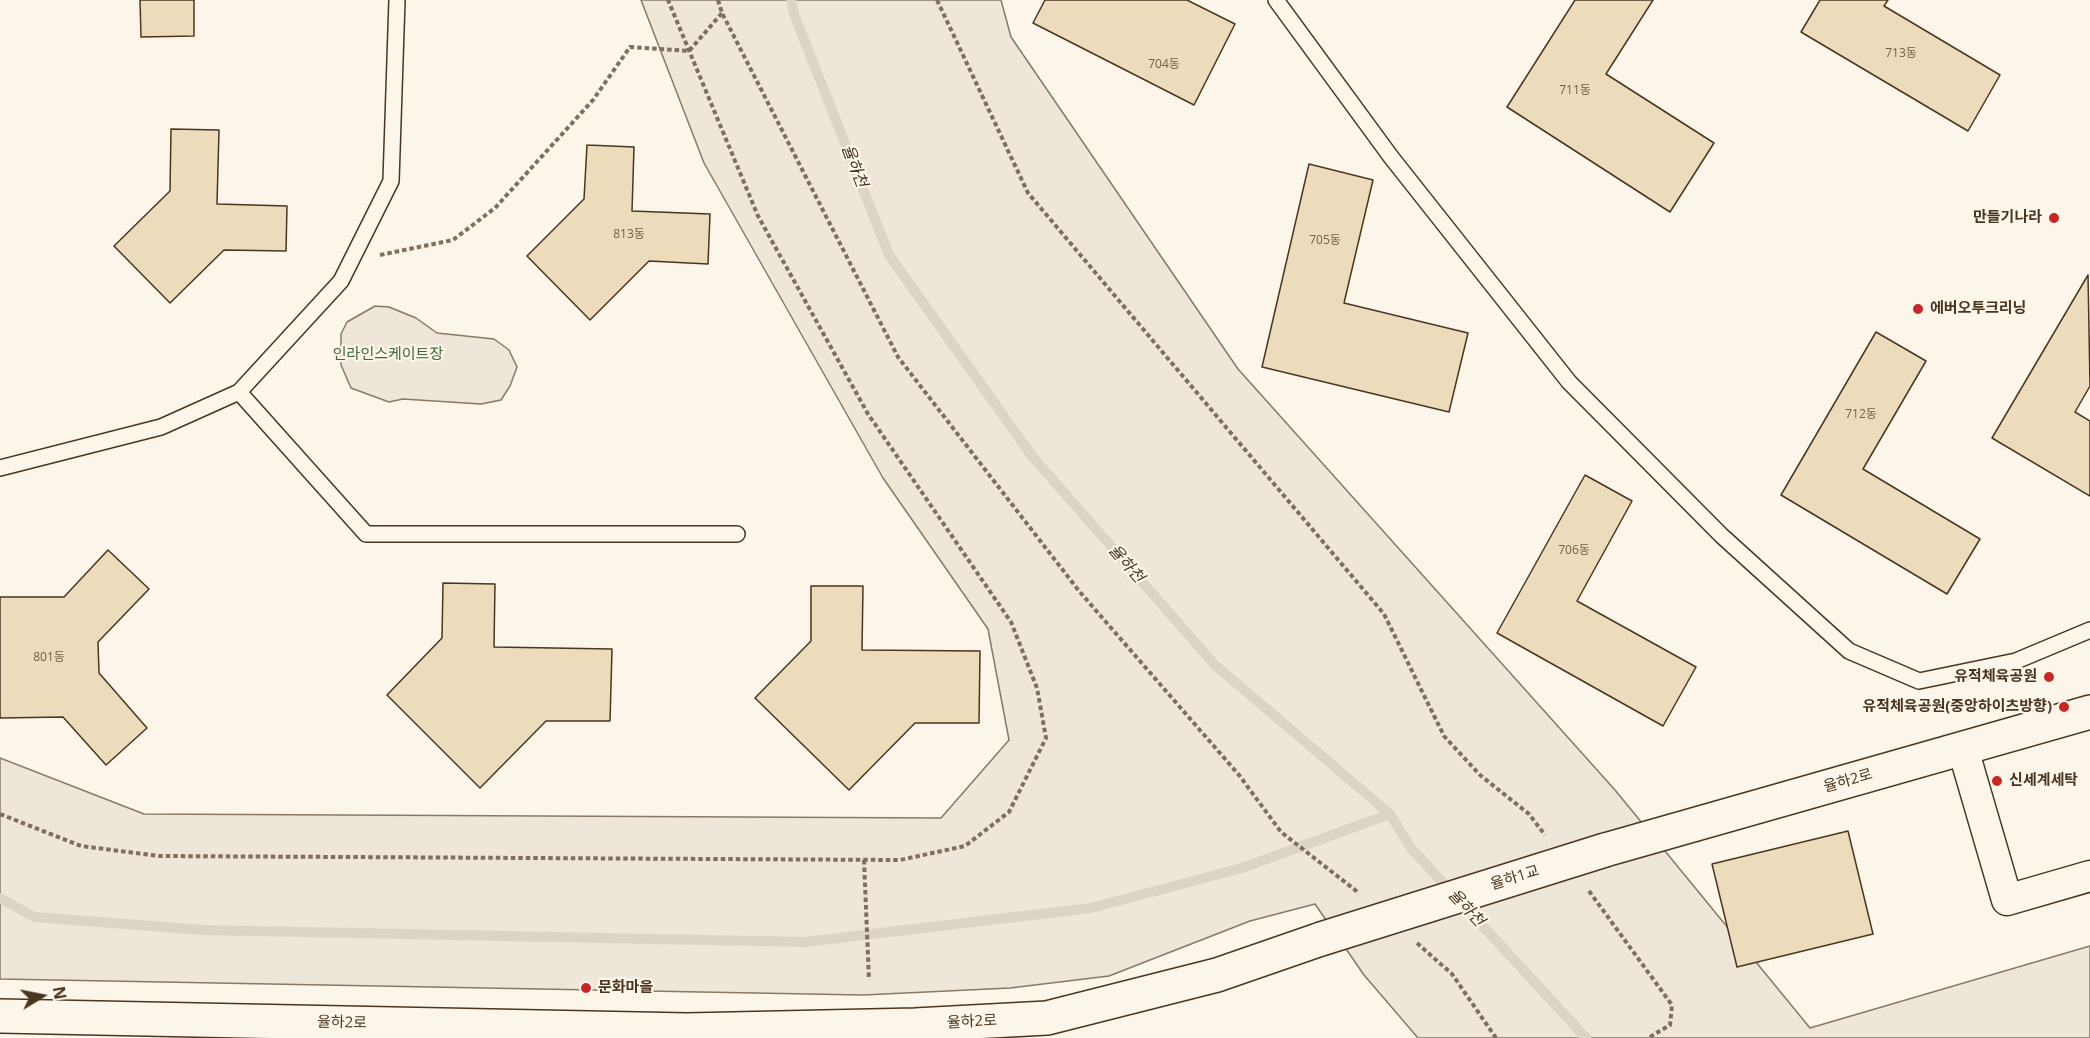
<!DOCTYPE html>
<html>
<head>
<meta charset="utf-8">
<style>
  body { margin:0 }
  #map { position:relative; width:2090px; height:1038px; overflow:hidden; background:#fbf6e9; font-family:"Open Sans",sans-serif }
  canvas { display:block }
  .north { position:absolute; left:12px; top:966px; width:60px; height:60px; -webkit-text-stroke:4px #fbf6e9; paint-order:stroke; rotate:80deg; font-size:16px; font-weight:700; line-height:24px; text-align:center; color:#4a3520 }
  .north::after { content:''; display:block; margin:auto; width:21px; height:27px; background:#4a3520; clip-path:polygon(50% 0,100% 100%,50% 72%,0 100%) }
</style>
</head>
<body>
<div id="map">
<canvas width="2090" height="1038"></canvas>
<div class="north">N</div>
</div>
<script>
const ctx = document.querySelector('canvas').getContext('2d');
ctx.lineJoin = 'round';
function fillPath(path, color) { ctx.fillStyle = color; ctx.fill(path, 'evenodd'); }
const poly = rows => new Path2D(rows.map(r => 'M' + r).join(''));
function trace(path, color, width, dash) { ctx.strokeStyle = color; ctx.lineWidth = width; ctx.lineCap = dash ? 'butt' : 'round'; ctx.setLineDash(dash || []); ctx.stroke(path); }
function label(font, color, halo, rows, align = 'center') {
  ctx.font = font + ' "Open Sans","Noto Sans KR",sans-serif'; ctx.lineWidth = 4.5; ctx.setLineDash([]); ctx.textBaseline = 'middle'; ctx.strokeStyle = halo; ctx.fillStyle = color; for (const [text, x, y, turn = 0] of rows) {
    ctx.save(); ctx.translate(x, y); ctx.rotate((+turn || 0) * Math.PI / 180); ctx.textAlign = isNaN(turn) ? turn : align; if (halo) ctx.strokeText(text, 0, 0); ctx.fillText(text, 0, 0); ctx.restore();
  }
}
const green = poly([
  [641,0,1001,0,1011,37,1238,369,1615,790,1810,1028,2090,946,2090,1038,1418,1038,1364,975,1315,904,1250,921,1109,976,1010,988,863,995,0,979,0,758,144,814,941,818,1009,740,988,629,883,478,704,163,641,0],
  [375,306,389,307,416,318,437,333,494,339,509,350,517,367,510,386,501,400,481,404,403,399,389,402,351,388,341,365,341,334,347,322,375,306]
]);
fillPath(green, '#ede6d9');
trace(green, '#887966', 1.5);
trace(poly([
  [791,0,794,14,889,255,1032,456,1215,665,1390,814,1411,848,1586,1038],
  [0,898,34,917,203,930,805,942,1091,908,1242,868,1390,814]
]), '#dcd4c6', 10);
const building = poly([
  [140,0,194,0,194,36,141,37,140,0],
  [1045,0,1187,0,1235,24,1194,105,1033,23,1045,0],
  [1575,0,1653,0,1606,74,1714,143,1670,212,1507,107,1575,0],
  [1820,0,1888,0,1884,6,2000,75,1968,131,1801,32,1820,0],
  [171,129,219,130,217,204,287,206,286,251,224,250,170,303,114,246,170,191,171,129],
  [587,145,634,147,632,211,710,214,708,264,649,261,590,320,527,256,584,199,587,145],
  [1309,164,1373,180,1344,303,1468,333,1449,412,1262,367,1309,164],
  [2088,275,2090,386,2075,412,2090,421,2090,496,1992,438,2088,275],
  [1876,332,1926,361,1863,469,1980,539,1947,594,1781,495,1876,332],
  [1585,475,1632,501,1577,601,1696,667,1663,726,1497,633,1585,475],
  [108,550,149,589,98,642,99,673,147,728,106,765,63,717,0,718,0,597,64,597,108,550],
  [443,583,495,584,494,647,612,649,610,721,546,721,480,788,387,695,442,638,443,583],
  [811,586,863,586,862,650,980,651,979,723,915,723,849,790,755,698,811,641,811,586],
  [1848,831,1873,934,1737,967,1712,864,1848,831]
]);
fillPath(building, '#ecdcbc');
trace(building, '#4a3520', 1.5);
const service = poly([
  [1276,0,1391,157,1569,382,1722,536,1849,651,1919,681,2016,661,2090,630],
  [239,392,366,534,737,534],
  [0,468,161,427,239,392,341,281,391,181,397,0]
]);
const minor = poly([
  [1963,749,2007,900,2090,876]
]);
const tertiary = poly([
  [1605,850,2090,712],
  [0,1016,687,1030,915,1025,1047,1018,1217,975,1321,939]
]);
trace(service, '#4a3520', 18);
trace(minor, '#4a3520', 33);
trace(tertiary, '#4a3520', 36);
trace(poly([
  [718,0,722,13,898,357,1079,591,1239,775,1281,832,1359,893],
  [937,0,1028,193,1384,614,1444,736,1480,775,1529,814,1545,835],
  [380,255,453,240,495,208,593,100,630,47,689,51,722,13],
  [0,814,81,846,159,856,900,860,965,846,1009,812,1046,738,1037,688,1011,622,868,414,758,216,668,0],
  [864,860,869,980],
  [1589,891,1672,1005,1670,1025,1648,1038],
  [1417,943,1452,974,1496,1038]
]), '#7f6f5c', 4, [4.5, 3]);
trace(service, '#fbf6e9', 15);
trace(minor, '#fbf6e9', 30);
trace(tertiary, '#fbf6e9', 33);
const tertiaryBridge = poly([
  [1321,939,1605,850]
]);
trace(tertiaryBridge, '#4a3520', 36, []);
trace(tertiaryBridge, '#fbf6e9', 33);
for (const [x, y, r, color] of [
  [2054,218,6,"#c62828"],
  [1918,309,6,"#c62828"],
  [2049,677,6,"#c62828"],
  [2064,707,6,"#c62828"],
  [1997,781,6,"#c62828"],
  [586,988,6,"#c62828"]
]) { const dot = new Path2D(); dot.arc(x, y, r, 0, 2 * Math.PI); ctx.fillStyle = color; ctx.fill(dot); trace(dot, '#fbf6e9', 2); }
label('12px', '#725f47', null, [
  ["713동",1901,54],
  ["704동",1164,65],
  ["711동",1575,91],
  ["813동",629,235],
  ["705동",1325,241],
  ["712동",1861,415],
  ["706동",1574,551],
  ["801동",49,658]
]);
label('bold 15px', '#4a3520', '#fbf6e9', [
  ["만들기나라",2042,218],
  ["에버오투크리닝",1930,309,"left"],
  ["유적체육공원",2037,677],
  ["유적체육공원(중앙하이츠방향)",2052,707],
  ["신세계세탁",2009,781,"left"],
  ["문화마을",598,988,"left"]
], 'right');
label('15px', '#436837', '#fbf6e9', [
  ["인라인스케이트장",388,355]
]);
label('15px', '#4a3520', '#fbf6e9', [
  ["율하2로",1848,781,-16],
  ["율하1교",1515,878,-17],
  ["율하2로",972,1022,-3],
  ["율하2로",342,1023,1]
]);
label('italic 16px', '#4a3520', '#fbf6e9', [
  ["율하천",854,166,69],
  ["율하천",1126,564,49],
  ["율하천",1466,908,47]
]);
</script>
</body>
</html>
